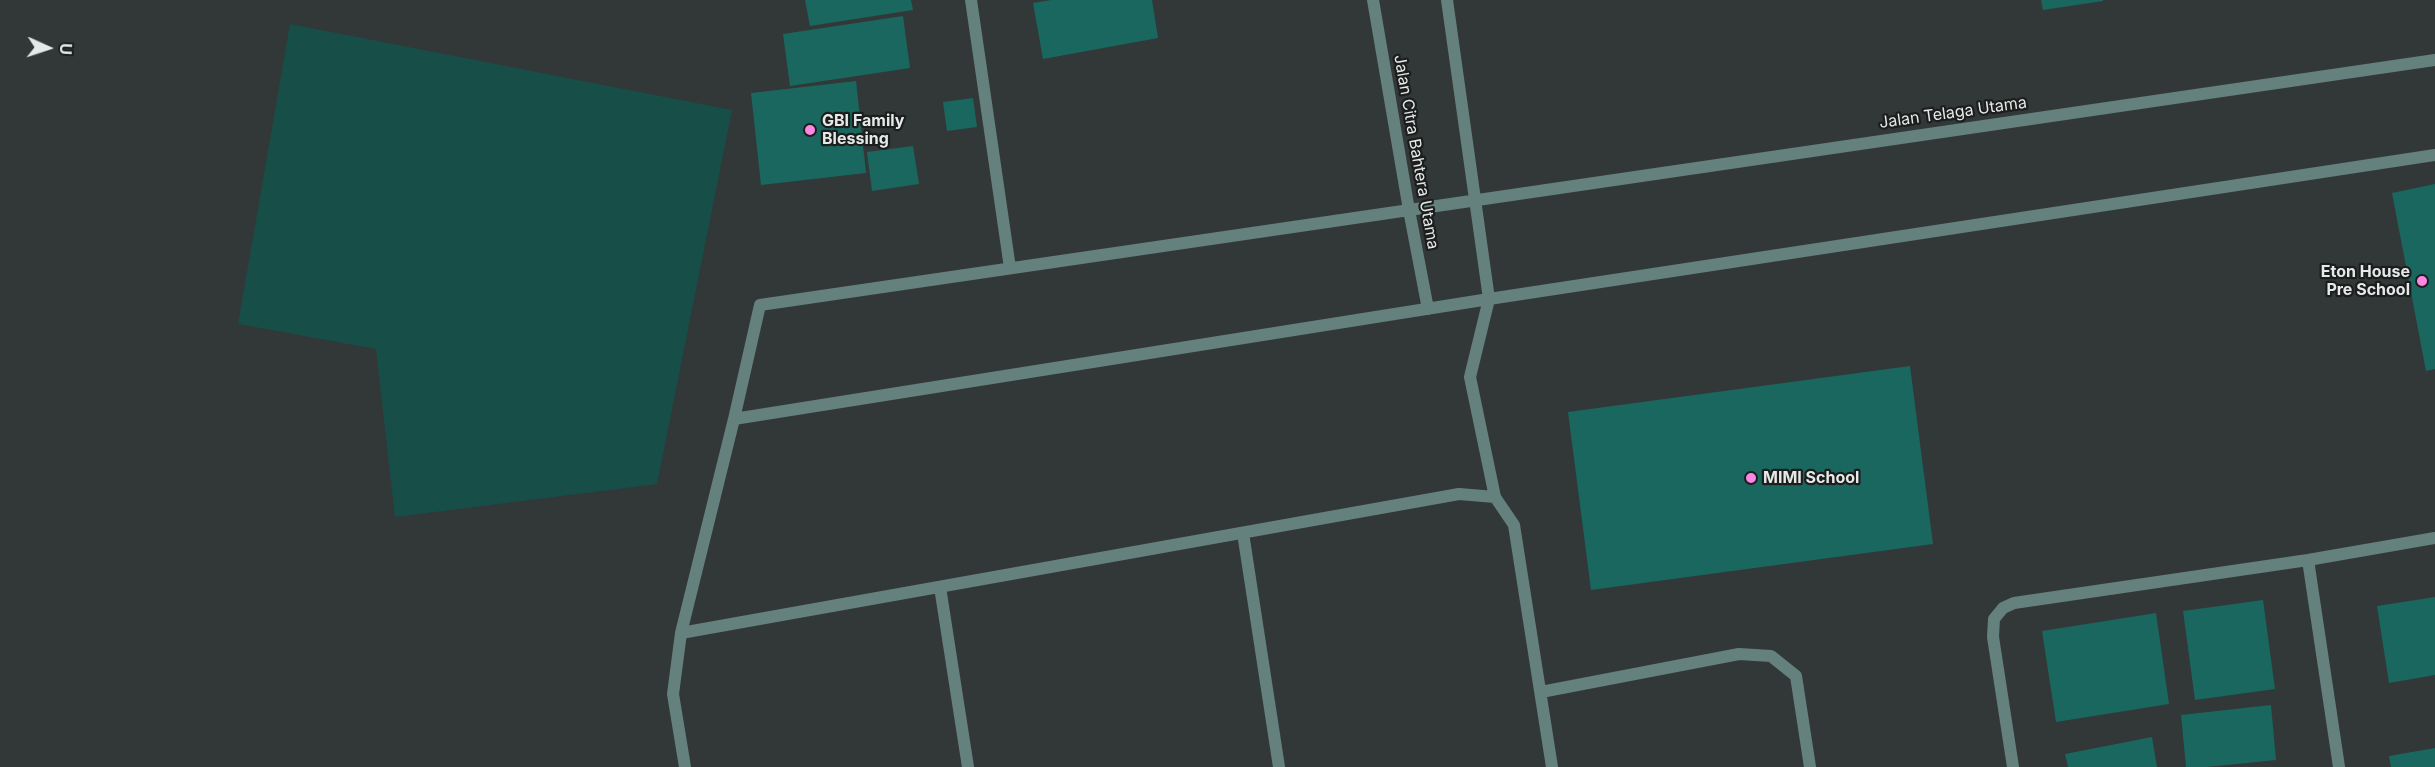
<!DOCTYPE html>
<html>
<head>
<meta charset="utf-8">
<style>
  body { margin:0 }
  #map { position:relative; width:2435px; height:767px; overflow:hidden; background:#323837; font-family:Inter,sans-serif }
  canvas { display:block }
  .north { position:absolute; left:18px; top:18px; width:60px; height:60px; -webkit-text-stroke:4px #1c1e1e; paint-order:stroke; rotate:93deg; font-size:16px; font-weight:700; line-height:24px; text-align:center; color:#e5e9e8 }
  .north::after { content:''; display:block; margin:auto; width:21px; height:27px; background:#e5e9e8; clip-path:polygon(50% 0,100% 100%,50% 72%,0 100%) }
</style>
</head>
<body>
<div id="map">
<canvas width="2435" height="767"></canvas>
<div class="north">U</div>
</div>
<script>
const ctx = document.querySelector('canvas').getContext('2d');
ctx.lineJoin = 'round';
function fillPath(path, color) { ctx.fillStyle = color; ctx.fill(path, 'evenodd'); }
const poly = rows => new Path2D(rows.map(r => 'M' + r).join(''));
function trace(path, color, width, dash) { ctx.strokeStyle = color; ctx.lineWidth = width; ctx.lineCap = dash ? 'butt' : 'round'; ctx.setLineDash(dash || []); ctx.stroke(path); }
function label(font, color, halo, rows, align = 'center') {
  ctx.font = font + ' Inter,sans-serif'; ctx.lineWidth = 4.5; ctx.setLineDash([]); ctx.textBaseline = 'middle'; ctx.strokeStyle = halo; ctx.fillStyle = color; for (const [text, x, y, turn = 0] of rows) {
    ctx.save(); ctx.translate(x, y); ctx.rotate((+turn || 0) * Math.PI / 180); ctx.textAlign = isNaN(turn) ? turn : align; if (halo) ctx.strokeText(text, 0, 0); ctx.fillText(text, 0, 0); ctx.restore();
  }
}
fillPath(poly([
  [290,24,732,110,657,484,395,517,376,349,238,324]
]), '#184e48');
fillPath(poly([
  [805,0,911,0,913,10,810,26],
  [1051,0,1152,0,1158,38,1043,59,1033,3],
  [2041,0,2103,0,2103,1,2043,10],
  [903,16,910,68,790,86,783,34],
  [856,81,866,173,761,185,751,93],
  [973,98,977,127,947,131,943,102],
  [913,146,919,184,872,191,867,152],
  [2435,184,2435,369,2426,371,2392,193],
  [1910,366,1933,544,1591,590,1568,412],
  [2435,597,2435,675,2389,683,2377,606],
  [2263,600,2275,689,2195,700,2183,611],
  [2156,613,2169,704,2056,722,2042,631],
  [2271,705,2276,760,2207,767,2186,767,2181,715],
  [2152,737,2157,767,2068,767,2065,754],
  [2435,748,2435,767,2391,767,2389,756]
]), '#1a675f');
trace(poly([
  [971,0,1010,268],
  [1373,0,1409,210,1428,309],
  [1447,0,1489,299,1470,377,1495,497],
  [2435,60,760,305,734,419,1489,299,2435,155],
  [1243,533,1279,767],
  [2308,560,2339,767],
  [940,587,968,767],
  [681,633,734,419],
  [1541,692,1739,654,1771,656,1796,676,1810,767],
  [685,767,673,694,681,633,1459,494,1495,497,1514,525,1552,767],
  [2013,767,1993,637,1994,619,2003,608,2014,603,2308,560,2435,538]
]), '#65817d', 12);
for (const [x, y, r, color] of [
  [810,130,6,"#fc86e4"],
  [2422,281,6,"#fc86e4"],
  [1751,478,6,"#fc86e4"]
]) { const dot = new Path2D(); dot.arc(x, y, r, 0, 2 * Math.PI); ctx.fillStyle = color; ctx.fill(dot); trace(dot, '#1c1e1e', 2); }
label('16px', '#e5e9e8', '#1c1e1e', [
  ["Jalan Telaga Utama",1953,113,-8],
  ["Jalan Citra Bahtera Utama",1416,152,80]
]);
label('bold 16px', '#e5e9e8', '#1c1e1e', [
  ["GBI Family",822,121],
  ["Blessing",822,139],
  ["Eton House",2410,272,"right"],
  ["Pre School",2410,290,"right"],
  ["MIMI School",1763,478]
], 'left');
</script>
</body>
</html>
